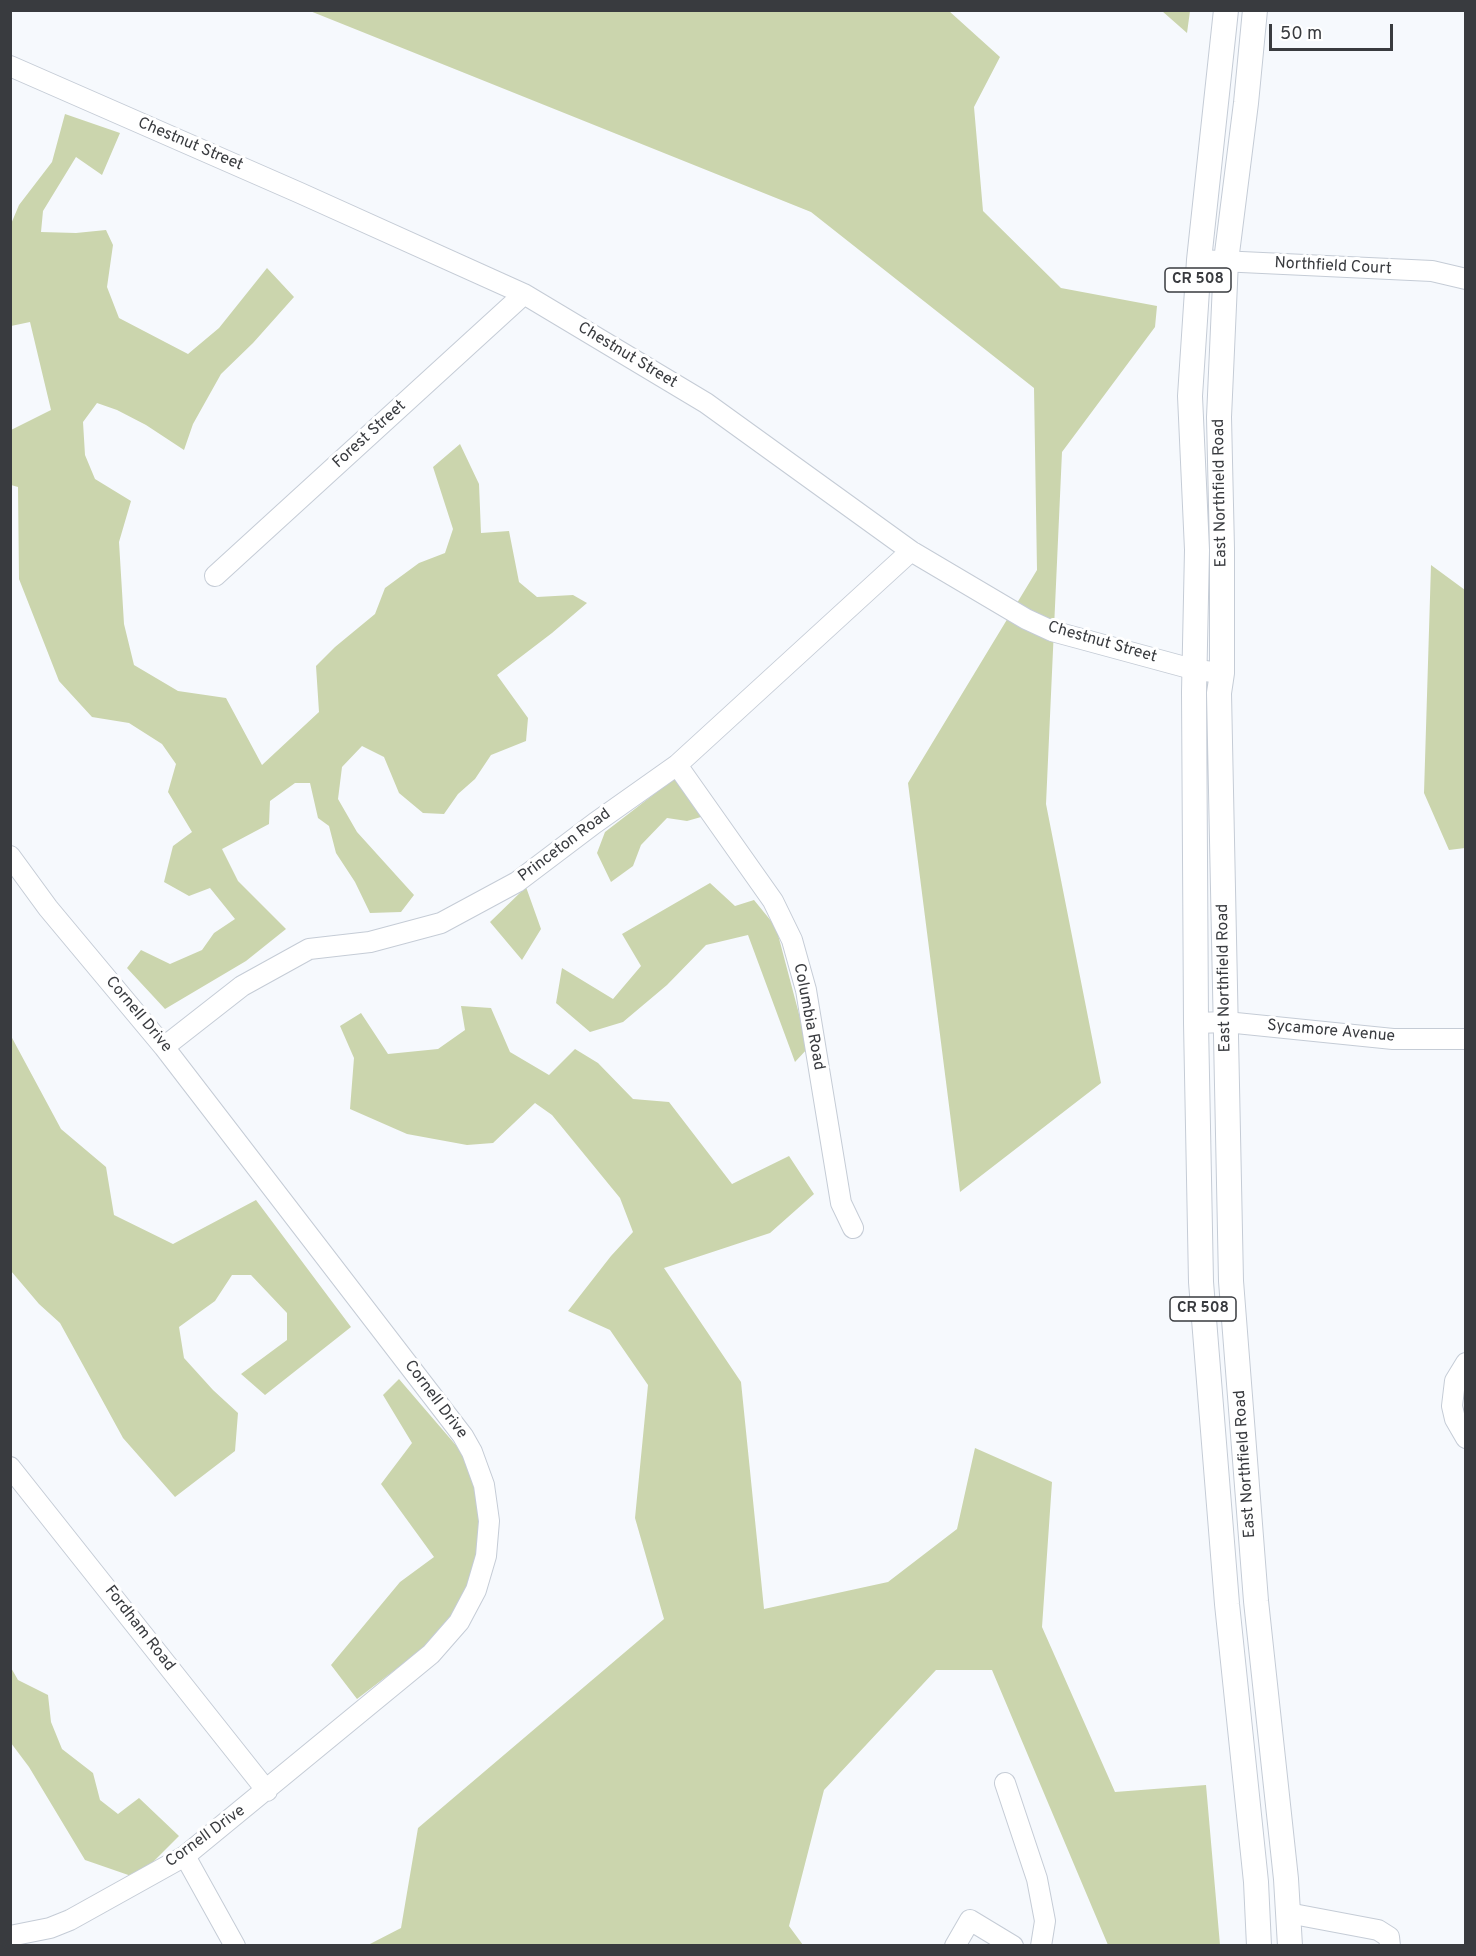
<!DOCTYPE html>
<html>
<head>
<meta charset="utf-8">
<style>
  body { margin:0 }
  #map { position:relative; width:1476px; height:1956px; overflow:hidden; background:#f6f9fd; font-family:Overpass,sans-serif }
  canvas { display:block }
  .frame { position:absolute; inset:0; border:12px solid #393b3f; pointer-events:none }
  .scale { position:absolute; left:1269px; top:24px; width:124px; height:27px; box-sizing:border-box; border:3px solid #393b3f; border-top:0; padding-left:8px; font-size:18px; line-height:21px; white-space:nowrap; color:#393b3f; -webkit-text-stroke:4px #fff; paint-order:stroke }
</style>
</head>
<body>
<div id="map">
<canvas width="1476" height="1956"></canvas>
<div class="frame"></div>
<div class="scale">50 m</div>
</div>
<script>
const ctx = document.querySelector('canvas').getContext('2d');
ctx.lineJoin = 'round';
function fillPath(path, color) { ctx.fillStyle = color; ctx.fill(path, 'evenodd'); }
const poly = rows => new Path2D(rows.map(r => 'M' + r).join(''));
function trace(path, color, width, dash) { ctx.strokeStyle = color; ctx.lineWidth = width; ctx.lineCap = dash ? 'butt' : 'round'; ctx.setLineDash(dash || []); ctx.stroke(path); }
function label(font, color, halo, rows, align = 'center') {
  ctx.font = font + ' Overpass,sans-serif'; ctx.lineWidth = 6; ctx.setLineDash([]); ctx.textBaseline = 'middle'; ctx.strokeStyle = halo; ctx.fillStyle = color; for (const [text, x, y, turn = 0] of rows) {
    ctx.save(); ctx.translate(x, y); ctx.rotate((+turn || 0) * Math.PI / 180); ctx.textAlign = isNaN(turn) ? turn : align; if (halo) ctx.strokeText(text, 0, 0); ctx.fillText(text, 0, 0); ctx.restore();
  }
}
fillPath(poly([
  [310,11,949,11,1000,57,974,107,983,211,1061,288,1157,306,1155,327,1062,452,1046,804,1101,1083,960,1192,908,783,1037,570,1034,388,811,212],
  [1162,11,1190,11,1187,33],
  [65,114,120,133,102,175,76,157,43,211,41,232,76,233,106,230,113,245,107,287,119,318,188,354,219,328,267,268,294,297,253,343,221,374,193,424,184,450,146,425,117,410,97,403,83,422,85,455,95,479,131,501,119,542,124,624,134,665,178,691,226,698,262,765,319,712,316,666,335,647,375,614,385,588,419,563,445,553,453,529,433,467,460,444,479,484,481,533,509,531,519,582,537,597,573,595,587,603,552,633,497,675,528,718,526,741,491,755,475,779,458,794,444,814,423,813,399,793,384,757,362,746,342,767,338,799,357,832,414,895,401,912,370,913,355,882,336,853,329,826,318,818,310,783,295,783,270,801,269,824,222,849,238,881,286,929,246,961,165,1009,127,968,141,950,170,964,202,950,214,933,235,919,210,888,189,896,164,882,173,846,192,832,168,792,176,764,162,744,129,723,92,717,59,681,19,579,18,487,11,485,11,430,51,410,30,322,11,326,11,224,19,205,52,162],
  [1431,565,1465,590,1465,848,1449,850,1424,793],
  [675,778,708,815,687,821,667,818,641,845,633,866,611,882,597,853,605,832],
  [710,883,735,906,754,900,776,927,808,1048,795,1062,748,935,706,945,667,985,623,1022,590,1032,556,1003,562,968,613,999,641,966,622,934],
  [526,887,541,929,522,960,490,922],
  [461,1006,491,1008,510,1052,549,1075,575,1049,598,1063,633,1099,669,1102,732,1184,789,1156,814,1194,770,1233,664,1268,741,1382,764,1609,888,1582,957,1529,975,1448,1052,1482,1042,1627,1115,1792,1206,1785,1220,1945,1108,1945,992,1670,936,1670,824,1790,789,1926,803,1945,368,1945,401,1928,418,1828,664,1619,635,1518,648,1385,610,1330,568,1311,611,1256,633,1232,620,1198,552,1115,535,1103,493,1143,467,1145,407,1134,350,1109,354,1058,340,1026,361,1013,388,1054,438,1049,465,1030],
  [11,1036,61,1129,106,1167,114,1215,173,1244,256,1200,351,1327,265,1395,241,1374,287,1340,287,1313,251,1275,232,1275,215,1301,179,1327,184,1358,213,1390,238,1413,235,1451,175,1497,123,1438,60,1323,39,1304,11,1271],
  [399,1379,460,1450,477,1490,481,1551,464,1598,438,1637,357,1699,331,1665,400,1582,434,1557,381,1484,412,1443,383,1395],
  [10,1666,18,1680,48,1695,51,1722,62,1749,93,1773,100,1800,118,1814,139,1798,179,1836,137,1878,85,1860,29,1767,11,1743]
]), '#cbd5ad');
const minor = poly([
  [10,66,300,193,524,294,706,403,911,551,1026,619,1052,631,1078,638,1196,670,1222,673],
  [1199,260,1432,271,1466,279],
  [215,576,524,294],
  [677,765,773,901,792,940,806,990,841,1203,853,1228],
  [10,856,48,908,164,1047,463,1436,472,1452,484,1485,489,1521,486,1556,476,1590,459,1622,431,1654,185,1856,70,1920,50,1928,10,1936],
  [1196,1023,1226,1022,1393,1039,1466,1039],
  [164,1047,242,986,309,949,370,942,441,923,517,882,595,823,677,765,911,551],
  [1466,1363,1455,1381,1452,1406,1455,1419,1466,1438],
  [10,1467,267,1791],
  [1005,1783,1037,1879,1045,1921,1041,1946],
  [185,1856,235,1946],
  [1288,1913,1378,1930,1389,1937,1390,1946],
  [955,1946,970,1920,1013,1946]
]);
const major = poly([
  [1226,10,1199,260,1190,396,1197,550,1194,692,1196,1023,1201,1282,1227,1604,1256,1882,1259,1946],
  [1255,10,1246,103,1226,261,1219,417,1222,549,1222,673,1219,693,1231,1281,1256,1601,1286,1879,1290,1946]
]);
trace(minor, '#c5ccd6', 22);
trace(major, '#c5ccd6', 26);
trace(minor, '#fff', 20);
trace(major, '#fff', 24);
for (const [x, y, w] of [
  [1198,280,66],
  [1203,1309,66]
]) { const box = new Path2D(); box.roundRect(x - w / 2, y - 12, w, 24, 4.5); ctx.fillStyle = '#fff'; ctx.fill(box); trace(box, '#393b3f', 1.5); }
label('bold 15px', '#393b3f', null, [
  ["CR 508",1198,280],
  ["CR 508",1203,1309]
]);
label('16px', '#393b3f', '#fff', [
  ["Chestnut Street",190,145,23],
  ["Northfield Court",1333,267,3],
  ["Chestnut Street",627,356,31],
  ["Forest Street",370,435,-42],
  ["East Northfield Road",1221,493,-91],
  ["Chestnut Street",1102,643,16],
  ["Princeton Road",565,846,-37],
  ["East Northfield Road",1225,978,-91],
  ["Cornell Drive",138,1015,50],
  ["Columbia Road",808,1017,79],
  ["Sycamore Avenue",1331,1032,5],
  ["Cornell Drive",435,1400,53],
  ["East Northfield Road",1246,1464,-94],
  ["Fordham Road",139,1629,52],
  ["Cornell Drive",206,1837,-36]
]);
</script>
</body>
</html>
